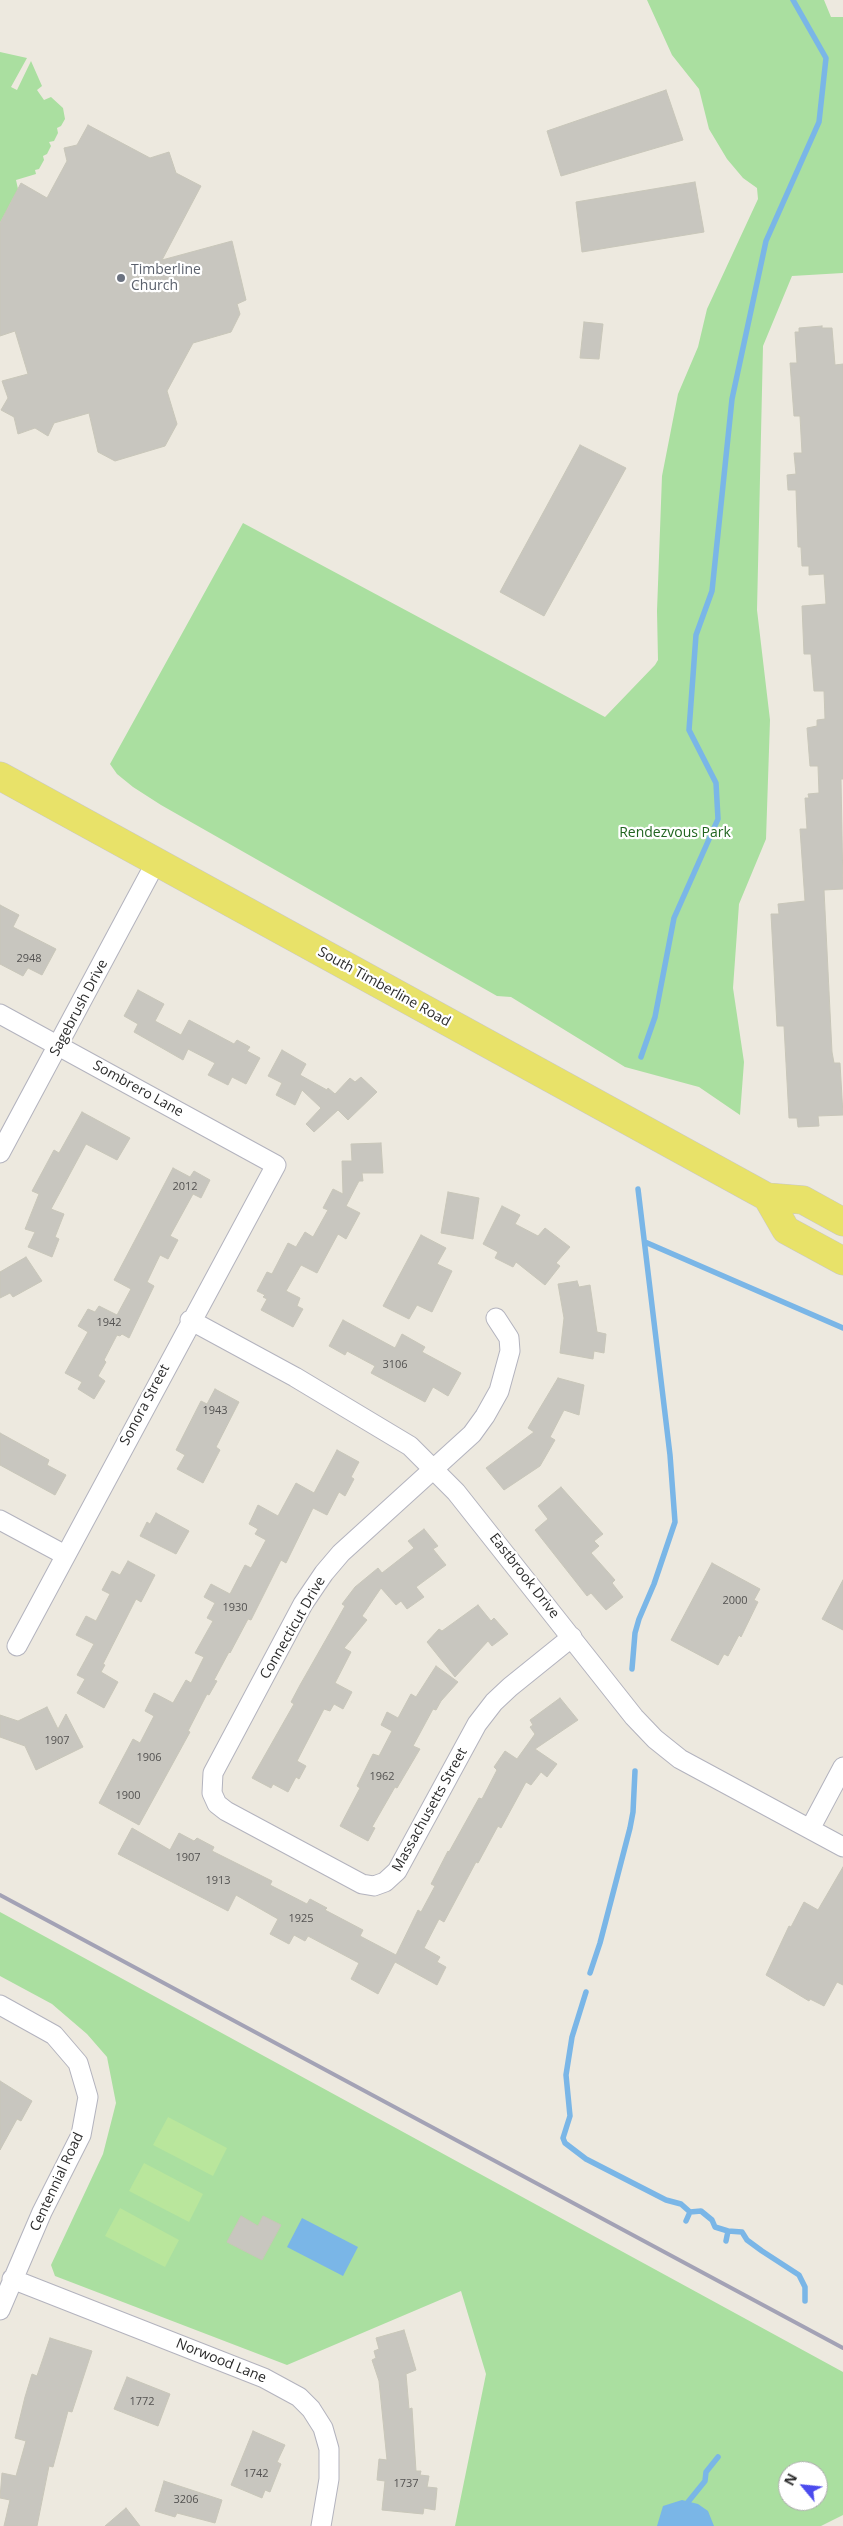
<!DOCTYPE html>
<html>
<head>
<meta charset="utf-8">
<style>
  body { margin:0 }
  #map { position:relative; width:843px; height:2526px; overflow:hidden; background:#ede9df; font-family:"Open Sans",sans-serif }
  canvas { display:block }
  .north { position:absolute; left:778px; top:2461px; width:50px; height:50px; box-sizing:border-box; background:#fff; border:1px solid #ababab; border-radius:50%; rotate:298deg; font-size:14px; font-weight:700; line-height:20px; text-align:center; color:#2c2c2c }
  .north::after { content:''; display:block; margin:auto; width:18px; height:22px; background:#4b4bee; clip-path:polygon(50% 0,100% 100%,50% 72%,0 100%) }
</style>
</head>
<body>
<div id="map">
<canvas width="843" height="2526"></canvas>
<div class="north">N</div>
</div>
<script>
const ctx = document.querySelector('canvas').getContext('2d');
ctx.lineJoin = 'round';
function fillPath(path, color) { ctx.fillStyle = color; ctx.fill(path, 'evenodd'); }
const poly = rows => new Path2D(rows.map(r => 'M' + r).join(''));
function trace(path, color, width, dash) { ctx.strokeStyle = color; ctx.lineWidth = width; ctx.lineCap = dash ? 'butt' : 'round'; ctx.setLineDash(dash || []); ctx.stroke(path); }
function label(font, color, halo, rows, align = 'center') {
  ctx.font = font + ' "Open Sans",sans-serif'; ctx.lineWidth = 4.5; ctx.setLineDash([]); ctx.textBaseline = 'middle'; ctx.strokeStyle = halo; ctx.fillStyle = color; for (const [text, x, y, turn = 0] of rows) {
    ctx.save(); ctx.translate(x, y); ctx.rotate((+turn || 0) * Math.PI / 180); ctx.textAlign = isNaN(turn) ? turn : align; if (halo) ctx.strokeText(text, 0, 0); ctx.fillText(text, 0, 0); ctx.restore();
  }
}
fillPath(poly([
  [647,0,824,0,831,17,843,17,843,273,792,276,763,346,757,610,770,720,766,839,739,904,733,988,744,1062,740,1115,699,1087,625,1067,511,997,497,996,161,805,133,787,117,774,110,764,243,523,605,717,655,665,658,660,657,611,662,476,678,394,698,347,707,309,758,199,757,188,743,178,727,159,709,129,699,89,672,55],
  [0,52,27,58,11,87,17,90,31,61,42,86,37,90,44,100,51,97,63,108,65,119,61,126,57,128,58,133,54,141,49,142,51,146,47,154,43,156,44,160,39,169,35,170,36,174,16,180,18,189,0,223],
  [0,1912,843,2372,843,2515,821,2526,455,2526,486,2374,461,2291,287,2365,55,2276,51,2265,103,2154,116,2103,107,2057,87,2034,52,2004,0,1976],
  [788,2471,818,2471,818,2501,788,2501]
]), '#aadfa0');
fillPath(poly([
  [168,2117,227,2148,213,2176,153,2145],
  [144,2163,203,2194,189,2222,129,2191],
  [120,2208,179,2240,165,2267,105,2236]
]), '#b9e69c');
fillPath(poly([
  [302,2218,358,2247,343,2276,287,2247],
  [682,2500,698,2504,708,2511,714,2526,657,2526,663,2506]
]), '#7ab6e7');
trace(poly([
  [641,1057,655,1017,674,918,718,819,716,783,689,730,696,635,712,591,732,399,766,241,819,122,826,58,793,0],
  [645,1242,843,1328],
  [632,1669,635,1633,639,1619,654,1584,675,1522,670,1455,638,1189],
  [590,1973,600,1943,630,1828,633,1812,635,1771],
  [586,1992,572,2037,566,2075,570,2116,563,2138,565,2143,586,2159,666,2200,681,2204,690,2212,701,2211,712,2220,715,2227,728,2231,742,2232,747,2240,762,2251,799,2275,805,2287,805,2301],
  [686,2221,690,2212],
  [726,2241,728,2231],
  [688,2502,705,2481,706,2472,718,2457]
]), '#7ab6e7', 5.5);
const building = poly([
  [666,90,683,140,561,176,547,131,666,90],
  [88,125,150,158,169,152,176,173,201,186,162,260,232,241,246,300,237,304,240,314,231,332,193,343,167,391,177,424,165,446,115,461,98,452,89,413,54,423,48,436,35,428,18,434,14,417,1,410,8,398,2,381,28,374,15,331,0,336,0,223,21,183,47,198,67,161,64,148,77,145,88,125],
  [695,182,704,232,582,252,576,202,695,182],
  [584,322,603,324,599,359,580,358,584,322],
  [822,326,822,328,832,328,835,365,843,364,843,779,841,779,843,889,824,890,832,1052,834,1063,840,1063,843,1115,818,1116,819,1126,798,1127,797,1118,789,1118,784,1026,777,1026,771,914,779,914,778,904,805,901,800,829,807,829,805,798,809,798,808,794,819,793,818,766,810,766,807,728,817,726,817,720,825,719,824,691,814,691,811,654,804,654,802,606,826,604,824,574,809,575,809,566,802,566,801,547,798,547,796,490,788,490,787,475,796,474,794,453,802,453,800,416,794,416,790,363,797,363,795,332,799,332,799,328,822,326],
  [580,445,626,468,544,616,500,592,580,445],
  [0,905,19,915,13,927,56,949,42,975,28,968,23,976,0,964,0,905],
  [138,990,164,1004,155,1021,181,1035,189,1020,234,1044,237,1040,250,1047,247,1051,260,1058,246,1084,232,1077,228,1085,208,1075,215,1063,188,1049,183,1060,134,1032,138,1024,124,1016,138,990],
  [282,1050,306,1064,300,1075,327,1090,328,1088,335,1094,350,1078,355,1082,361,1077,377,1092,348,1120,338,1110,314,1132,306,1124,321,1108,302,1090,295,1105,276,1095,282,1083,268,1076,282,1050],
  [82,1112,130,1138,117,1160,86,1144,51,1209,64,1214,55,1237,59,1239,52,1257,28,1247,35,1232,25,1229,39,1194,32,1191,54,1150,59,1153,82,1112],
  [381,1143,383,1173,362,1173,363,1181,359,1181,346,1206,360,1213,346,1239,338,1234,317,1273,301,1265,286,1291,300,1298,297,1306,303,1309,293,1327,261,1310,267,1299,263,1297,265,1295,257,1291,267,1272,272,1274,288,1243,296,1247,305,1232,313,1237,328,1210,323,1208,333,1189,343,1194,342,1161,352,1161,351,1144,381,1143],
  [173,1168,190,1177,194,1171,210,1180,201,1198,193,1194,170,1236,178,1240,168,1259,160,1255,147,1282,154,1286,129,1338,122,1334,120,1336,117,1335,104,1360,106,1362,98,1376,105,1381,94,1399,78,1389,82,1382,65,1373,88,1332,78,1326,88,1309,95,1312,99,1306,117,1315,131,1289,114,1280,173,1168],
  [448,1192,479,1198,473,1239,441,1233,448,1192],
  [502,1206,520,1215,515,1224,538,1236,545,1228,570,1247,556,1263,560,1266,545,1285,516,1262,513,1267,495,1258,498,1252,483,1244,502,1206],
  [421,1235,446,1248,437,1264,452,1271,432,1312,417,1305,409,1319,383,1306,421,1235],
  [26,1257,42,1281,13,1297,10,1293,0,1298,0,1272,26,1257],
  [577,1281,579,1287,590,1285,597,1332,606,1334,604,1353,594,1351,593,1359,560,1353,564,1318,558,1284,577,1281],
  [343,1320,395,1348,402,1334,425,1347,422,1352,461,1373,448,1396,433,1387,425,1402,371,1373,375,1366,347,1351,345,1355,329,1346,343,1320],
  [558,1378,584,1385,579,1415,564,1410,550,1437,555,1440,540,1466,504,1490,486,1468,534,1432,528,1428,558,1378],
  [215,1389,239,1402,216,1447,220,1450,203,1483,177,1469,185,1455,176,1450,201,1401,207,1404,215,1389],
  [0,1433,49,1460,47,1465,66,1475,55,1495,0,1465,0,1433],
  [337,1450,359,1462,351,1477,354,1479,345,1496,339,1492,327,1515,313,1508,286,1563,281,1560,251,1620,248,1619,230,1653,229,1652,214,1680,217,1681,209,1695,207,1694,188,1731,190,1732,139,1825,99,1803,133,1739,140,1743,154,1716,145,1711,154,1693,173,1703,186,1680,191,1683,204,1657,195,1653,213,1621,207,1618,215,1603,204,1597,211,1584,230,1594,245,1565,251,1568,266,1540,255,1534,258,1529,249,1524,258,1505,278,1516,296,1483,314,1493,337,1450],
  [561,1487,603,1534,594,1541,599,1546,591,1553,615,1580,612,1583,623,1597,606,1610,591,1593,587,1596,535,1530,548,1519,538,1506,561,1487],
  [156,1513,189,1531,176,1554,140,1536,147,1522,150,1524,156,1513],
  [424,1529,438,1546,433,1549,446,1565,416,1587,424,1597,407,1609,401,1601,396,1605,381,1588,362,1616,367,1620,344,1648,351,1652,335,1683,352,1692,343,1709,334,1704,330,1711,324,1709,297,1761,306,1766,299,1779,296,1777,288,1792,273,1784,271,1788,252,1778,294,1704,291,1702,300,1685,345,1606,342,1604,355,1587,378,1568,382,1573,414,1548,408,1541,424,1529],
  [128,1561,155,1575,141,1602,136,1599,103,1664,105,1665,101,1672,118,1682,104,1708,77,1693,85,1679,77,1675,94,1644,76,1635,86,1616,96,1621,110,1594,102,1590,112,1571,120,1575,128,1561],
  [712,1563,760,1589,754,1600,758,1602,741,1637,739,1635,728,1656,724,1654,718,1665,671,1640,712,1563],
  [843,1580,843,1630,822,1619,843,1580],
  [478,1605,491,1621,494,1618,508,1634,492,1646,488,1641,455,1677,427,1642,439,1629,442,1631,478,1605],
  [436,1666,458,1682,441,1701,436,1710,433,1709,413,1746,420,1749,397,1788,395,1787,372,1827,375,1828,368,1841,340,1826,360,1788,357,1786,373,1754,379,1756,392,1731,381,1725,387,1712,398,1718,411,1694,416,1697,436,1666],
  [560,1698,578,1720,535,1749,557,1764,547,1777,541,1772,531,1785,526,1782,501,1828,498,1826,478,1863,476,1862,444,1922,439,1919,424,1948,440,1957,437,1962,446,1967,437,1985,395,1962,378,1994,351,1979,359,1963,308,1936,305,1941,294,1935,289,1944,270,1934,278,1919,236,1895,228,1911,118,1854,132,1828,170,1850,179,1833,194,1841,197,1838,214,1847,212,1851,272,1881,270,1885,307,1904,310,1899,327,1908,325,1910,363,1930,360,1936,396,1955,418,1910,421,1912,435,1886,431,1884,448,1851,449,1852,479,1798,482,1799,497,1770,494,1767,505,1751,517,1759,535,1734,530,1727,533,1725,530,1720,560,1698],
  [47,1707,58,1729,66,1714,83,1747,36,1770,25,1746,0,1737,0,1715,18,1721,47,1707],
  [843,1867,843,1985,837,1982,824,2006,810,1999,809,2001,766,1975,789,1926,791,1927,804,1902,818,1910,843,1867],
  [0,2081,32,2101,21,2121,17,2119,0,2150,0,2081],
  [241,2216,258,2226,263,2216,281,2225,262,2260,227,2242,241,2216],
  [404,2330,416,2370,406,2374,409,2409,412,2408,416,2471,421,2471,420,2475,429,2476,427,2487,437,2488,435,2510,424,2508,423,2514,382,2510,385,2481,377,2480,379,2459,387,2460,379,2381,372,2360,376,2358,374,2351,379,2349,376,2338,404,2330],
  [50,2338,92,2351,72,2412,68,2411,53,2467,49,2466,37,2526,4,2526,10,2500,0,2498,2,2473,16,2476,26,2441,15,2438,25,2397,32,2374,37,2376,50,2338],
  [127,2377,170,2394,158,2426,114,2409,127,2377],
  [253,2431,285,2445,277,2462,281,2464,270,2492,265,2490,262,2498,231,2485,253,2431],
  [164,2481,222,2500,215,2523,177,2513,175,2517,155,2511,164,2481],
  [126,2508,140,2526,105,2526,126,2508]
]);
fillPath(building, '#c8c6bf');
trace(building, '#c8c6b9', 1);
const minor = poly([
  [0,1014,276,1165,17,1646],
  [0,1153,156,862],
  [496,1318,509,1338,510,1351,499,1391,485,1416,472,1434,341,1553,324,1573,303,1604,213,1773,212,1793,217,1804,226,1811,362,1884,374,1886,385,1882,397,1871,477,1724,494,1702,510,1687,572,1637],
  [190,1320,295,1377,410,1446,456,1492,634,1717,655,1739,680,1759,843,1847],
  [0,1520,65,1555],
  [810,1829,843,1767],
  [0,2005,54,2035,78,2063,88,2097,81,2135,42,2212,0,2310],
  [12,2279,264,2378,299,2397,311,2409,323,2428,329,2449,329,2479,321,2526]
]);
const primary = poly([
  [0,776,767,1197,803,1200,843,1222],
  [767,1197,786,1230,843,1261]
]);
trace(minor, '#b3b3be', 21);
trace(primary, '#c8c8c8', 29);
trace(minor, '#fff', 19);
trace(primary, '#e8e269', 28);
trace(poly([
  [0,1895,843,2348]
]), '#a3a2b5', 4);
for (const [x, y, r, color] of [
  [121,278,5,"#6b7280"]
]) { const dot = new Path2D(); dot.arc(x, y, r, 0, 2 * Math.PI); ctx.fillStyle = color; ctx.fill(dot); trace(dot, '#fff', 2); }
label('11px', '#535251', null, [
  ["2948",29,959],
  ["2012",185,1187],
  ["1942",109,1323],
  ["3106",395,1365],
  ["1943",215,1411],
  ["2000",735,1601],
  ["1930",235,1608],
  ["1907",57,1741],
  ["1906",149,1758],
  ["1962",382,1777],
  ["1900",128,1796],
  ["1907",188,1858],
  ["1913",218,1881],
  ["1925",301,1919],
  ["1772",142,2402],
  ["1742",256,2474],
  ["1737",406,2484],
  ["3206",186,2500]
]);
label('14px', '#5b616d', '#fff', [
  ["Timberline",131,270],
  ["Church",131,286]
], 'left');
label('14px', '#216520', '#fff', [
  ["Rendezvous Park",675,833]
]);
label('14px', '#2c2c2c', '#fff', [
  ["South Timberline Road",384,987,29],
  ["Sagebrush Drive",79,1008,-62],
  ["Sombrero Lane",138,1089,29],
  ["Sonora Street",145,1405,-62],
  ["Eastbrook Drive",524,1576,52],
  ["Connecticut Drive",293,1628,-60],
  ["Massachusetts Street",430,1810,-61],
  ["Centennial Road",57,2182,-65],
  ["Norwood Lane",221,2361,22]
]);
</script>
</body>
</html>
